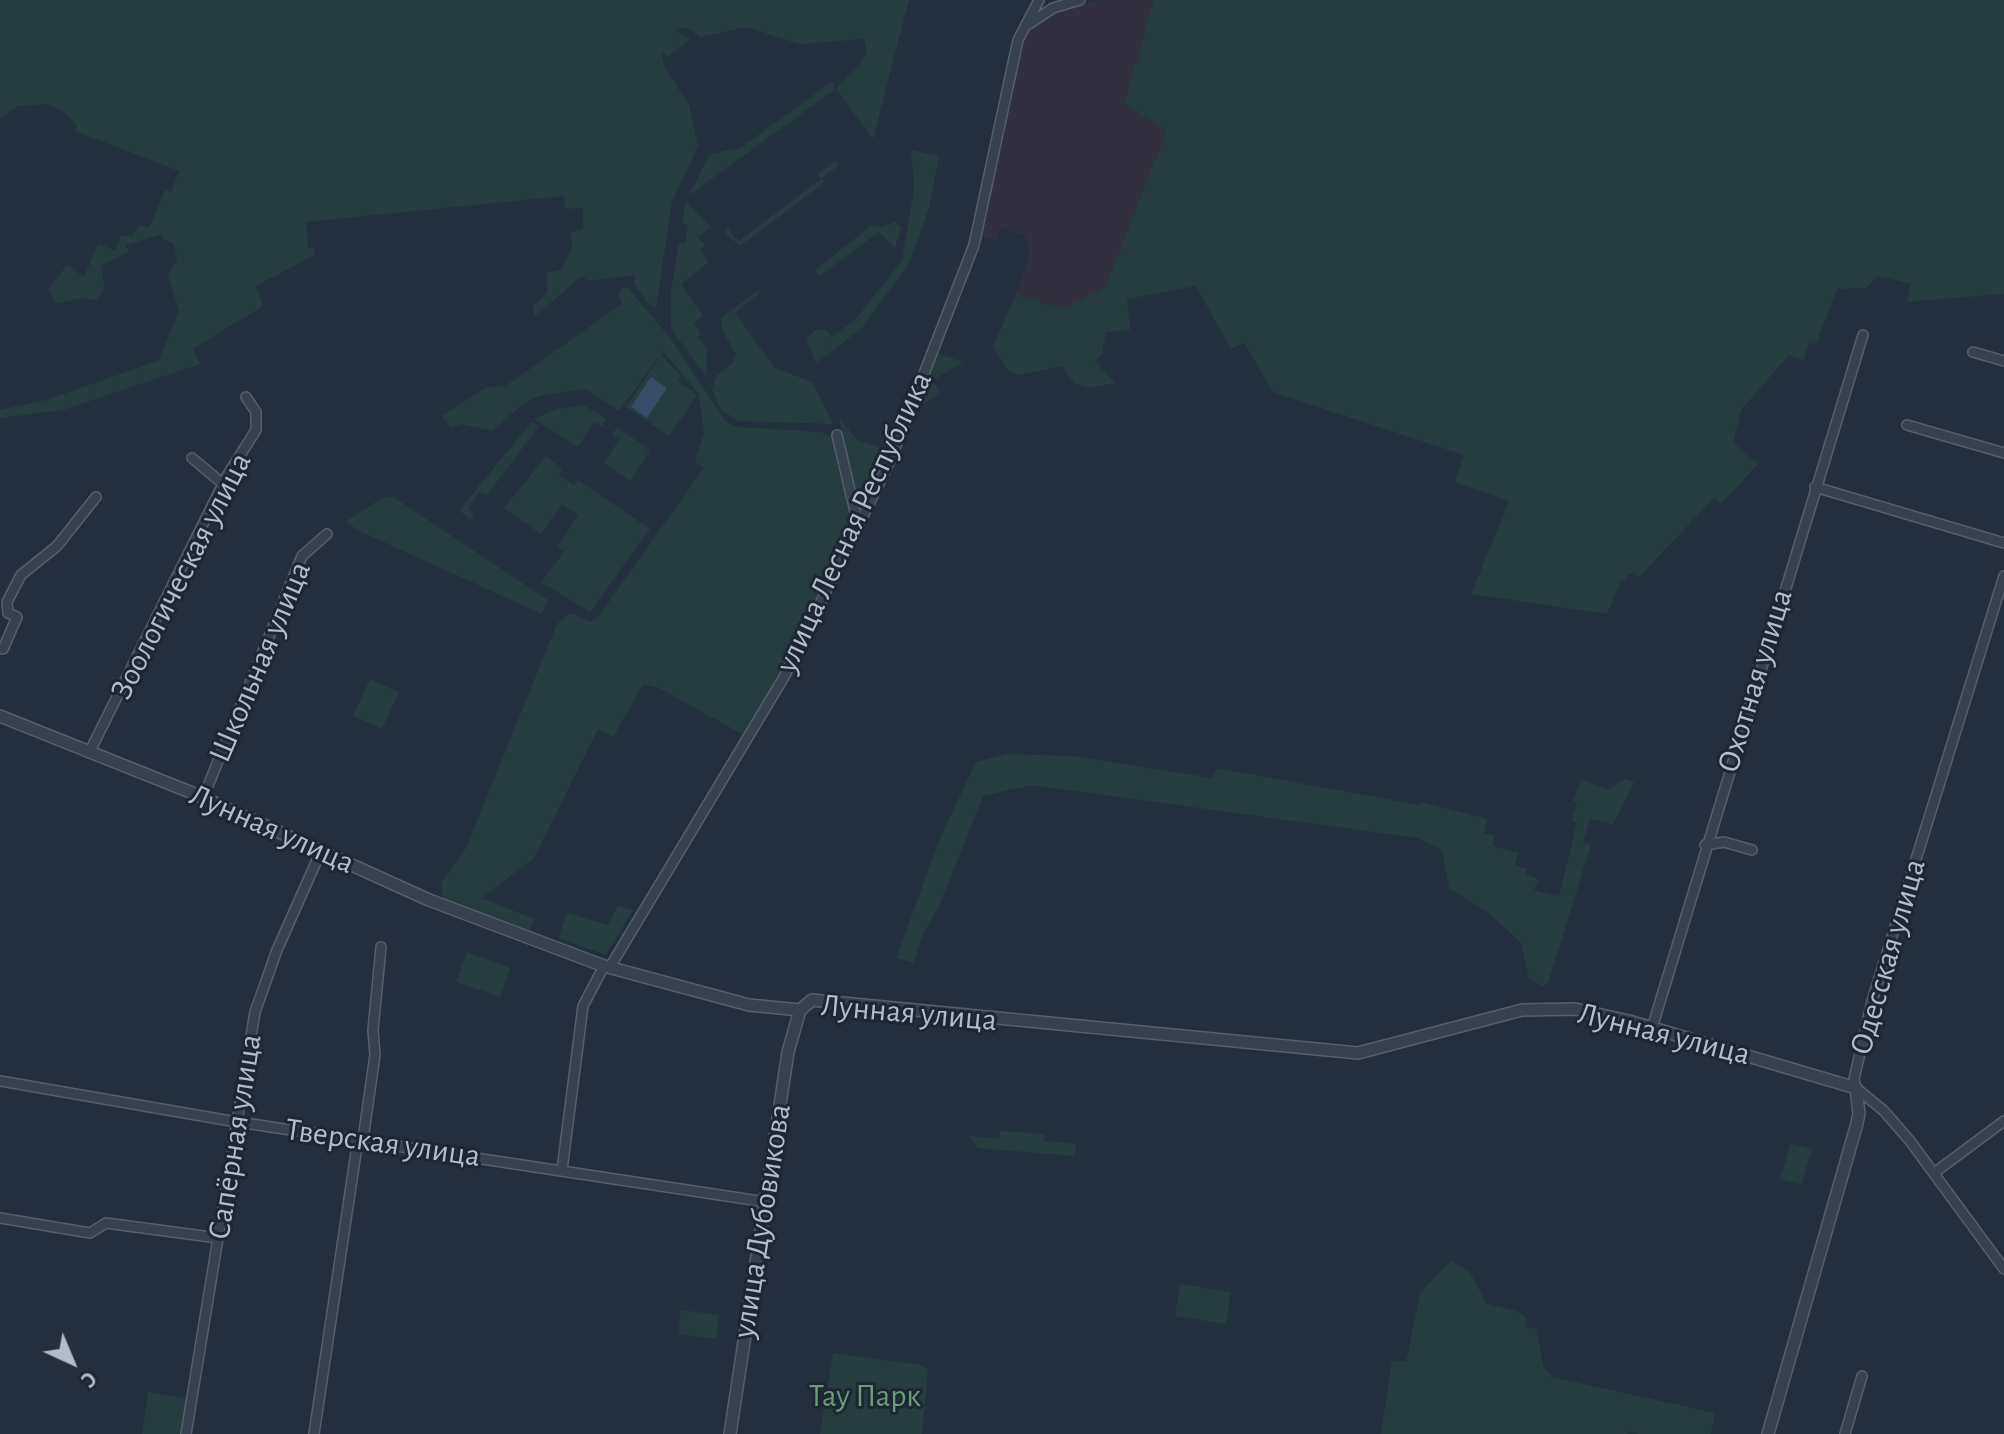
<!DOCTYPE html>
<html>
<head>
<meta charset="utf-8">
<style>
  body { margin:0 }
  #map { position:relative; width:2004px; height:1434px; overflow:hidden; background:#242f3e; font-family:"Alegreya Sans",sans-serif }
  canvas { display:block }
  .north { position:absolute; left:32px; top:1322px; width:80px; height:80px; -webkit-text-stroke:6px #1d2633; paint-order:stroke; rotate:136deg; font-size:22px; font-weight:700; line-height:32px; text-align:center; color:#b4bcc9 }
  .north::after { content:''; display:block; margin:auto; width:28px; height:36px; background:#b4bcc9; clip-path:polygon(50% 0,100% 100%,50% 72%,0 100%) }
</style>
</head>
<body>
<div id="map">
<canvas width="2004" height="1434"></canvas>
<div class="north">С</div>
</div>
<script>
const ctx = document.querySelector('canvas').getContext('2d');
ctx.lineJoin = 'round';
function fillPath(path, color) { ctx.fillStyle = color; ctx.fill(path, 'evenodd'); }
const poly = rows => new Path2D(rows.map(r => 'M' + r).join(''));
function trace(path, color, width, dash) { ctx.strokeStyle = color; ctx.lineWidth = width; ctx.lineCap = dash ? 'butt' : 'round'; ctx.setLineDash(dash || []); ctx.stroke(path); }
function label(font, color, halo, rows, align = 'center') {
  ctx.font = font + ' "Alegreya Sans",sans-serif'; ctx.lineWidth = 6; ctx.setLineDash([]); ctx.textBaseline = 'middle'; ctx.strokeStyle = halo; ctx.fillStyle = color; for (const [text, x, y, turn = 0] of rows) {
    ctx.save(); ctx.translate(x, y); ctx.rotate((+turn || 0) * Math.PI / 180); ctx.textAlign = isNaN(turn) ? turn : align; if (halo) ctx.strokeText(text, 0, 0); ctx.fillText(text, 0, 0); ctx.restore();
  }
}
fillPath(poly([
  [1102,0,1154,0,1124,103,1166,130,1106,286,1062,309,1016,294,1030,254,1025,236,1000,227,996,240,980,237,1026,33,1058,10]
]), '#32303f');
fillPath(poly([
  [0,0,909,0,873,139,836,88,860,65,867,51,864,39,799,44,747,27,700,37,688,28,675,30,690,39,667,57,661,51,665,68,689,105,698,146,672,202,656,308,646,301,634,284,635,275,588,281,582,276,534,317,533,306,547,293,547,273,562,270,572,247,571,232,583,229,583,208,565,209,564,196,306,222,308,248,313,247,315,255,256,286,263,306,193,349,200,364,63,410,0,418,0,410,46,400,158,361,179,311,168,275,177,259,174,244,164,240,162,234,126,245,128,252,101,266,105,288,96,300,82,298,57,304,48,290,67,265,84,277,98,244,115,250,121,236,132,236,140,225,149,228,165,190,171,192,179,171,75,131,77,125,62,110,48,104,18,106,0,119],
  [1154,0,2004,0,2004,294,1907,302,1911,284,1878,276,1866,288,1837,289,1816,344,1809,343,1803,360,1789,355,1741,410,1733,442,1758,464,1721,504,1714,498,1639,577,1629,573,1625,581,1621,580,1607,614,1471,594,1509,501,1455,482,1464,455,1273,392,1244,343,1231,349,1196,286,1127,299,1130,330,1106,332,1102,354,1095,361,1115,383,1087,388,1074,383,1062,366,1019,375,1008,371,993,347,1016,294,1062,309,1106,286,1166,131,1124,103],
  [833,81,834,90,688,196,710,154,740,148],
  [911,150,939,156,929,208,909,264,862,328,816,363,806,338,816,330,826,330,831,337,856,319,902,260,914,189],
  [835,161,838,166,822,178,825,182,740,246,725,233,728,225,732,235,739,241,821,179,818,174],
  [686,202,711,227,698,237,705,245,700,250,709,262,681,284,703,315,694,324,701,334,697,337,707,348,706,376,671,329,671,291,679,243,685,243,688,225,682,224],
  [895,222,901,228,895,248,879,232,820,276,815,270,871,226,882,227],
  [623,287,627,287,671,339,726,422,738,427,821,432,833,437,853,530,780,674,742,734,659,688,643,684,613,737,598,729,534,858,481,898,534,919,529,933,443,900,441,883,466,848,557,624,567,615,573,614,590,622,598,617,704,468,695,462,704,433,699,394,663,351,619,411,586,389,539,396,523,404,492,431,461,424,451,428,442,416,485,388,507,385,623,303,618,296],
  [757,291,759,294,735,313,775,368,812,382,833,424,738,421,721,409,712,390,717,375,732,364,736,354,721,328,722,317],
  [936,353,963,362,933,380,940,393,921,406,918,403],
  [661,355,680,375,678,381,697,395,669,436,626,407],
  [584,405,606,419,602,427,594,422,578,447,534,419,557,409],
  [839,417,856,439,890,451,863,508,854,489],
  [532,422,539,426,487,495,479,492,469,507,474,515,470,520,459,510],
  [617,427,650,450,630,481,604,463,619,440,612,435],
  [546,456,562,469,559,475,574,485,578,480,650,529,590,612,541,582,564,552,557,547,578,515,562,504,541,534,504,508],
  [392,496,548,600,542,614,357,530,346,521,382,498],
  [370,679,399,692,382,729,353,716],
  [1007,754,1073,756,1213,778,1216,768,1420,805,1422,802,1487,819,1484,833,1494,836,1493,846,1518,853,1515,865,1527,869,1526,874,1539,880,1534,890,1559,896,1577,822,1572,821,1577,802,1573,801,1581,780,1609,789,1625,779,1634,782,1613,824,1590,819,1583,842,1591,845,1548,983,1543,987,1529,978,1521,943,1490,914,1449,888,1442,850,1418,838,1031,785,983,796,939,906,923,934,914,963,896,958,941,836,976,762],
  [618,906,633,910,606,955,558,938,567,913,608,925],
  [467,952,510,968,500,997,456,982],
  [1000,1131,1044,1134,1044,1141,1076,1144,1075,1156,978,1148,969,1136,999,1139],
  [1791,1143,1812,1149,1801,1185,1780,1179],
  [1451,1261,1470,1272,1486,1303,1519,1312,1527,1319,1526,1326,1536,1329,1544,1368,1552,1377,1715,1413,1711,1434,1640,1434,1627,1431,1627,1434,1381,1434,1392,1360,1406,1362,1420,1293],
  [1180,1284,1231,1292,1226,1324,1175,1316],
  [681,1310,719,1315,716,1339,678,1334],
  [833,1353,921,1365,928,1370,922,1434,820,1434],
  [148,1392,187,1399,181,1434,142,1434]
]), '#263c3f');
fillPath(poly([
  [651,377,667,388,647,418,631,407]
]), '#394c67');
const minor = poly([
  [1029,24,1053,8,1080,0],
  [1973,352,2004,361],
  [1907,425,2004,453],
  [837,435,856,516,862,520],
  [192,458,223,484],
  [1815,487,2004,543],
  [2004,576,1872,1001,1854,1079,1856,1088,1884,1111,1910,1141,2004,1269],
  [3,649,17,617,8,613,7,602,21,575,57,546,96,497],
  [89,753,227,476,256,430,256,412,246,397],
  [203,798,302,556,327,534],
  [1705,845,1724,842,1752,850],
  [610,967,784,677,890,461,974,245,1018,40,1039,0],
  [1652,1028,1863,335],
  [0,1081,225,1120,766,1202],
  [363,1139,375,1055,373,1030,381,947],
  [562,1170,583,1006,604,966],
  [1934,1173,2004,1121],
  [0,1218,90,1233,106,1223,218,1238],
  [186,1434,255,1012,277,950,321,851],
  [314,1434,358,1139],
  [1845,1434,1862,1376]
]);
const tertiary = poly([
  [0,716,195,794,429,900,604,966,749,1005,800,1010,812,1000,1358,1053,1522,1010,1575,1009,1629,1021,1856,1088,1859,1114,1856,1127,1768,1434],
  [730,1434,788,1052,800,1010]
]);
trace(minor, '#565f6c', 12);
trace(tertiary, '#565f6c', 14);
trace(minor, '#38414e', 9);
trace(tertiary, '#38414e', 11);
label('32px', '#b4bcc9', '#1d2633', [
  ["улица Лесная Республика",854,522,-65],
  ["Зоологическая улица",181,576,-63],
  ["Школьная улица",260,662,-67],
  ["Охотная улица",1755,681,-73],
  ["Лунная улица",272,829,24],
  ["Одесская улица",1888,957,-74],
  ["Лунная улица",909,1013,5],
  ["Лунная улица",1664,1034,14],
  ["Сапёрная улица",235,1137,-81],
  ["Тверская улица",383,1143,8],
  ["улица Дубовикова",762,1221,-81]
]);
label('32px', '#6b9a76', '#1d2633', [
  ["Тау Парк",865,1396]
]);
</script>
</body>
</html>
